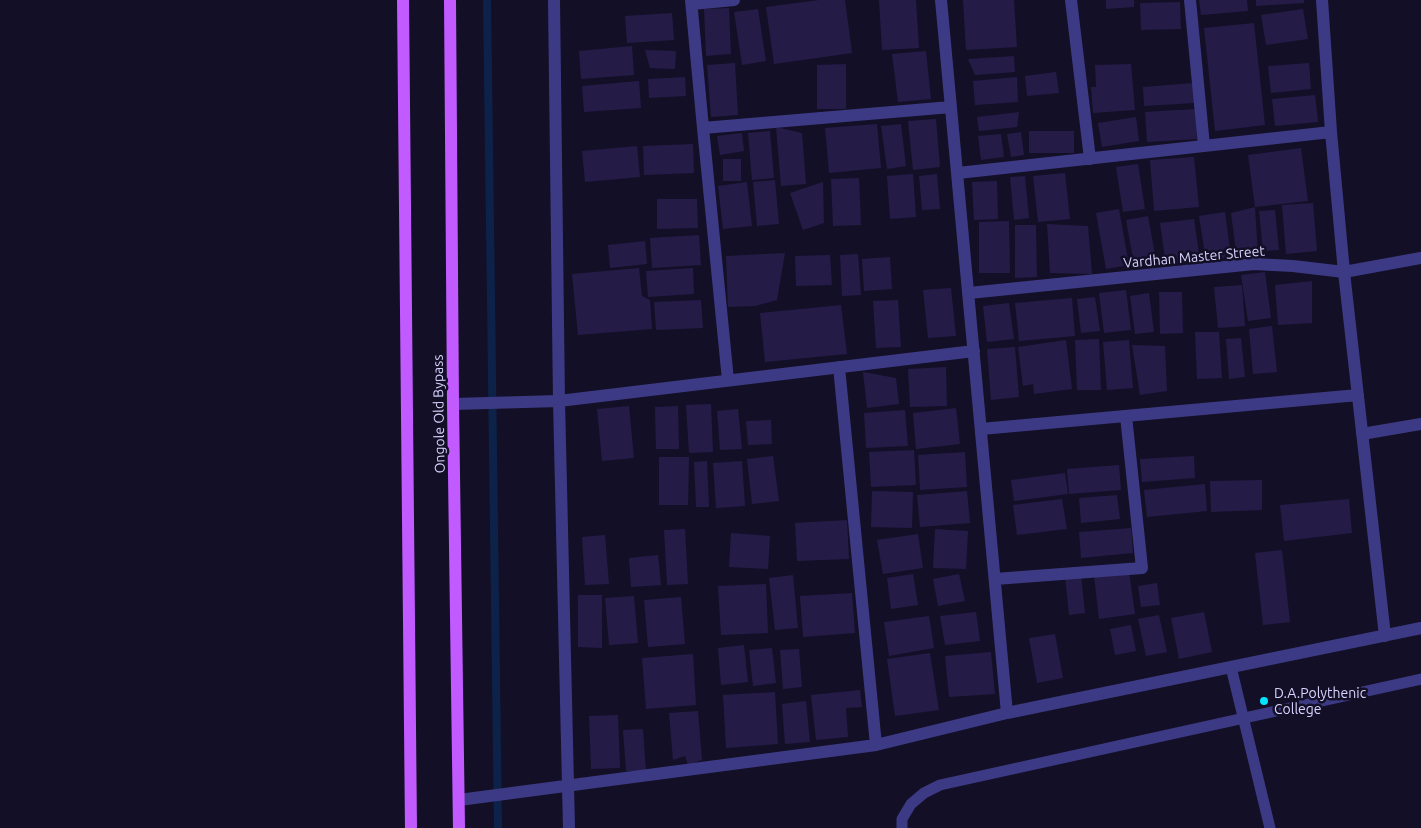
<!DOCTYPE html>
<html>
<head>
<meta charset="utf-8">
<style>
  body { margin:0 }
  canvas { display:block; background:#130f26 }
</style>
</head>
<body>
<canvas width="1421" height="828"></canvas>
<script>
const ctx = document.querySelector('canvas').getContext('2d');
ctx.lineJoin = 'round';
const poly = rows => new Path2D(rows.map(r => 'M' + r).join(''));
function trace(path, color, width, dash) { ctx.strokeStyle = color; ctx.lineWidth = width; ctx.lineCap = dash ? 'butt' : 'round'; ctx.setLineDash(dash || []); ctx.stroke(path); }
function fillPath(path, color) { ctx.fillStyle = color; ctx.fill(path, 'evenodd'); }
function label(font, color, halo, rows, align = 'center') {
  ctx.font = font + ' Ubuntu,sans-serif'; ctx.lineWidth = 5; ctx.setLineDash([]); ctx.textBaseline = 'middle'; ctx.strokeStyle = halo; ctx.fillStyle = color; for (const [text, x, y, turn = 0] of rows) {
    ctx.save(); ctx.translate(x, y); ctx.rotate((+turn || 0) * Math.PI / 180); ctx.textAlign = isNaN(turn) ? turn : align; if (halo) ctx.strokeText(text, 0, 0); ctx.fillText(text, 0, 0); ctx.restore();
  }
}
trace(poly([
  [487,0,498,828]
]), '#0c2248', 8);
fillPath(poly([
  [819,0,845,0,852,53,774,64,766,7],
  [879,0,916,0,919,48,882,50],
  [963,0,1014,0,1017,47,966,50],
  [1106,0,1134,0,1134,7,1106,9],
  [1199,0,1247,0,1248,11,1201,15],
  [1256,0,1304,0,1304,3,1256,6],
  [1180,2,1181,29,1141,30,1140,3],
  [729,8,731,54,706,56,704,9],
  [758,9,766,61,742,65,734,12],
  [1303,9,1308,39,1266,45,1261,15],
  [672,13,674,40,627,43,625,16],
  [1254,23,1265,125,1215,131,1204,28],
  [632,46,634,75,581,79,579,51],
  [645,50,676,51,675,69,650,68],
  [926,51,931,99,898,102,892,54],
  [1014,56,1015,72,975,75,968,59],
  [735,63,738,115,711,117,707,65],
  [1309,63,1311,89,1271,93,1268,66],
  [846,64,846,109,817,109,817,65],
  [1131,64,1135,110,1093,113,1091,87,1096,87,1095,65],
  [1056,72,1059,93,1027,96,1025,76],
  [685,77,686,96,649,98,648,79],
  [1017,77,1018,102,975,105,973,81],
  [639,81,641,108,584,112,582,86],
  [1193,83,1195,103,1144,106,1143,87],
  [1315,95,1318,122,1275,126,1272,99],
  [1195,109,1197,139,1147,142,1145,112],
  [1019,112,1017,127,979,131,977,117],
  [1136,117,1139,141,1102,147,1098,123],
  [936,119,940,167,913,170,908,121],
  [877,124,881,168,829,173,825,128],
  [901,124,906,166,887,169,881,126],
  [776,127,802,133,806,184,781,186],
  [770,131,774,178,752,180,748,133],
  [1029,131,1074,131,1074,153,1029,153],
  [1021,132,1024,155,1011,157,1007,134],
  [742,133,744,151,720,155,717,136],
  [1001,134,1004,157,981,160,978,136],
  [693,144,694,173,644,175,643,146],
  [637,146,640,177,585,182,582,151],
  [1301,148,1308,201,1255,207,1248,155],
  [1194,157,1199,207,1154,211,1150,160],
  [723,159,741,159,741,181,723,181],
  [1138,164,1145,209,1123,212,1116,167],
  [1065,173,1070,219,1038,222,1033,176],
  [913,174,916,217,890,219,887,176],
  [937,174,940,209,922,210,919,176],
  [1025,176,1029,218,1014,220,1010,177],
  [859,178,861,225,833,226,831,179],
  [775,180,779,224,757,226,753,182],
  [997,181,998,219,974,220,972,182],
  [747,182,752,226,723,229,718,186],
  [823,182,824,223,803,230,790,193],
  [657,199,697,199,698,228,657,229],
  [1313,203,1317,251,1286,254,1282,205],
  [1255,207,1258,256,1237,259,1231,213],
  [1119,209,1129,265,1106,269,1096,213],
  [1275,210,1279,250,1263,251,1259,211],
  [1225,212,1231,257,1206,261,1199,216],
  [1148,216,1156,260,1134,264,1126,220],
  [1194,219,1200,260,1166,265,1160,223],
  [1009,221,1010,273,979,273,979,222],
  [1047,224,1088,226,1092,274,1050,273],
  [1015,225,1036,225,1037,277,1015,278],
  [699,235,701,265,652,268,650,238],
  [645,241,647,264,610,268,608,245],
  [785,253,777,300,755,306,728,307,726,256],
  [858,254,861,295,842,296,840,255],
  [830,255,832,285,796,286,795,256],
  [890,257,892,289,864,291,862,259],
  [639,268,642,296,650,300,652,329,578,335,572,274],
  [693,268,694,294,648,297,646,271],
  [1265,272,1271,318,1248,321,1241,275],
  [1312,281,1312,323,1278,325,1275,285],
  [1242,285,1245,326,1218,328,1214,287],
  [951,288,956,336,928,338,923,290],
  [1126,290,1131,330,1104,333,1099,293],
  [1159,292,1182,292,1183,333,1160,334],
  [1149,293,1154,332,1135,334,1130,296],
  [1095,297,1100,331,1081,333,1077,299],
  [1072,298,1075,336,1019,341,1015,303],
  [701,300,703,328,656,330,654,302],
  [898,300,901,347,876,348,873,301],
  [1009,303,1014,339,987,342,983,306],
  [841,305,847,354,765,362,760,313],
  [1272,326,1277,372,1253,374,1249,329],
  [1195,332,1219,332,1222,378,1197,379],
  [1241,338,1245,377,1229,379,1226,339],
  [1099,339,1101,390,1077,390,1075,340],
  [1066,340,1072,389,1034,394,1033,384,1023,386,1018,347],
  [1129,340,1133,388,1107,390,1103,342],
  [1132,345,1165,346,1167,391,1140,395],
  [1015,347,1019,397,991,400,987,349],
  [946,367,947,406,910,407,908,369],
  [863,372,896,378,899,404,867,408],
  [711,404,713,452,689,453,686,405],
  [629,406,634,458,602,461,597,409],
  [678,406,679,449,656,449,655,407],
  [956,408,960,444,916,449,913,413],
  [738,409,742,449,720,450,717,411],
  [905,410,908,446,866,448,864,413],
  [771,420,772,444,748,445,746,421],
  [914,450,916,485,871,487,869,452],
  [965,452,967,487,920,490,918,455],
  [773,456,779,501,752,504,747,459],
  [1194,456,1195,478,1142,482,1140,459],
  [659,457,689,457,688,505,659,505],
  [707,461,709,507,696,507,694,462],
  [742,461,745,506,716,508,713,463],
  [1119,465,1121,490,1069,494,1067,469],
  [1065,473,1068,494,1014,501,1011,480],
  [1262,480,1262,510,1211,512,1210,481],
  [1205,484,1207,511,1147,517,1144,490],
  [872,491,913,492,912,528,871,527],
  [967,491,970,523,920,527,917,495],
  [1117,495,1120,519,1081,523,1079,498],
  [1062,499,1067,529,1017,535,1013,505],
  [1349,499,1352,533,1284,541,1280,505],
  [847,520,849,559,797,561,795,523],
  [1131,528,1133,553,1081,558,1079,532],
  [685,529,688,584,667,585,664,530],
  [935,529,968,531,966,569,933,568],
  [731,533,770,536,768,569,729,567],
  [918,534,923,568,883,574,877,540],
  [605,535,609,584,585,585,582,537],
  [1282,550,1290,622,1263,625,1255,553],
  [658,555,661,585,631,587,629,558],
  [1129,571,1135,614,1099,619,1094,576],
  [913,574,918,605,891,609,887,578],
  [959,574,965,601,938,606,933,579],
  [793,575,798,628,775,630,769,578],
  [1081,575,1085,613,1069,615,1065,576],
  [1157,583,1160,605,1141,607,1138,586],
  [766,584,768,633,721,635,718,586],
  [852,593,855,633,803,637,800,596],
  [578,595,602,595,602,648,578,647],
  [634,596,638,643,609,645,605,598],
  [681,597,685,644,648,647,644,600],
  [976,612,980,641,945,645,940,616],
  [1204,612,1212,652,1179,659,1171,618],
  [1159,615,1167,652,1146,656,1138,619],
  [929,616,934,648,889,656,884,622],
  [1131,625,1136,651,1115,655,1110,629],
  [1055,634,1063,678,1037,683,1029,638],
  [744,645,748,682,721,685,718,648],
  [772,648,776,683,753,686,749,650],
  [799,649,802,687,783,689,780,650],
  [991,652,995,694,949,697,945,656],
  [930,653,939,710,895,716,887,659],
  [693,654,696,705,646,709,642,658],
  [860,690,862,707,846,708,848,737,816,740,811,695],
  [775,692,778,744,726,748,723,695],
  [806,701,810,742,785,744,782,704],
  [698,711,702,760,688,765,685,756,673,760,669,713],
  [618,715,620,768,591,769,589,716],
  [643,729,646,771,626,771,623,730]
]), '#241b47');
trace(poly([
  [1231,667,1270,828],
  [902,828,902,819,911,804,924,793,940,785,1421,679]
]), '#3d3a85', 11);
trace(poly([
  [554,0,559,401,569,828],
  [691,0,703,128,728,380],
  [941,0,1007,713],
  [1071,0,1090,159],
  [1190,0,1204,146],
  [1322,0,1331,132,1344,272,1385,636],
  [692,4,734,0],
  [703,128,951,107],
  [958,173,1331,132],
  [969,293,1254,264,1293,266,1344,272,1421,258],
  [839,367,876,745],
  [453,404,559,401,974,351],
  [981,429,1358,395],
  [1362,434,1421,424],
  [995,579,1142,568,1126,416],
  [459,800,876,745,1007,713,1421,628]
]), '#3d3a85', 12);
trace(poly([
  [403,0,411,828],
  [450,0,453,404,459,828]
]), '#c25bff', 12);
for (const [x, y, r, color] of [
  [1264,701,5,"#00e5ff"]
]) { const dot = new Path2D(); dot.arc(x, y, r, 0, 2 * Math.PI); ctx.fillStyle = color; ctx.fill(dot); trace(dot, '#130f26', 2); }
label('14px', '#d9d4ff', '#130f26', [
  ["Vardhan Master Street",1194,257,-5],
  ["Ongole Old Bypass",439,414,-91]
]);
label('14px', '#d9d4ff', '#130f26', [
  ["D.A.Polythenic",1274,693],
  ["College",1274,709]
], 'left');
</script>
</body>
</html>
